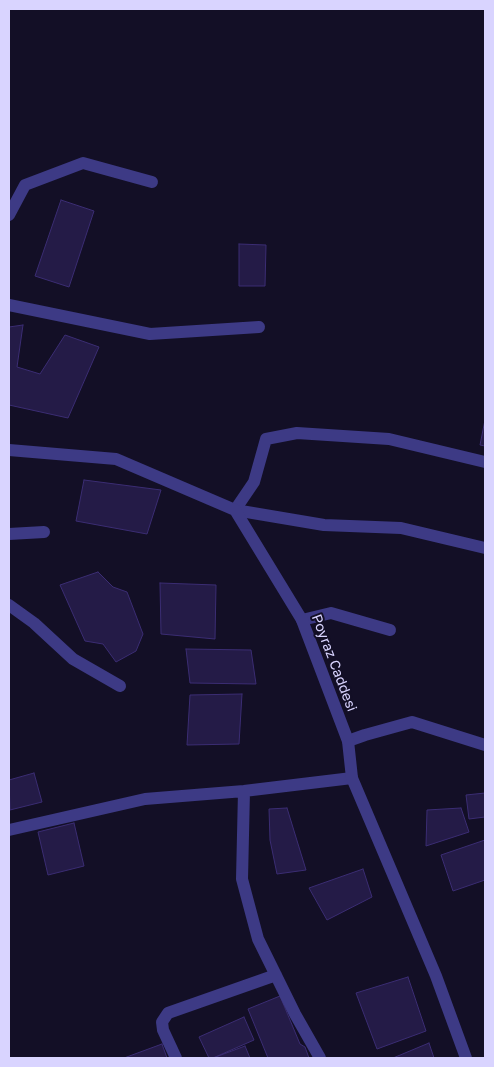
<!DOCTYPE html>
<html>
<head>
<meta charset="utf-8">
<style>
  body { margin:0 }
  #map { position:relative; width:494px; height:1067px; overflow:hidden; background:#130f26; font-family:"Golos Text",sans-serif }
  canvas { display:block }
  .frame { position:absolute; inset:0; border:10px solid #d9d4ff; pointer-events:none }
</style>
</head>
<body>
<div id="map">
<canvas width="494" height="1067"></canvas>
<div class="frame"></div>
</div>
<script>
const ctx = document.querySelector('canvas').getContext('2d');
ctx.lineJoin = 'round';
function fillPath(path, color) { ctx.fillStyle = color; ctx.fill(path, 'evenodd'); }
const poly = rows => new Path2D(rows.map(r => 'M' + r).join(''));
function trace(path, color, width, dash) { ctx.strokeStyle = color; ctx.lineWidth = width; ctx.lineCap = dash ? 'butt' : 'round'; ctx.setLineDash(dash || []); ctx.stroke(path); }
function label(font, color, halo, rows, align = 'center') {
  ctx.font = font + ' "Golos Text",sans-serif'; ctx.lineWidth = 4; ctx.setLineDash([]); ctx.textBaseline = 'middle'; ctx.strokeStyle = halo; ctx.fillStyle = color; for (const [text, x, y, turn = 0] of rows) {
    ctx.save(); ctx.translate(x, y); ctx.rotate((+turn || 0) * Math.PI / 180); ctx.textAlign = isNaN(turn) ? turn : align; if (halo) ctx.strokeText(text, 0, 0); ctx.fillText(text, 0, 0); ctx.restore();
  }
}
const building = poly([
  [61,200,94,211,69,287,35,276,61,200],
  [239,244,266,245,265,286,239,286,239,244],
  [23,325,17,367,40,374,65,335,99,347,68,418,9,405,9,327,23,325],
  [485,420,485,446,480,445,485,420],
  [84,480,161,490,147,534,76,521,84,480],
  [98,572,113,587,127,592,143,634,136,651,116,662,103,644,85,641,60,585,98,572],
  [160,583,216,585,215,639,161,634,160,583],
  [186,649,251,650,256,684,190,683,186,649],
  [242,694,239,744,187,745,190,695,242,694],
  [34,773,42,802,10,810,9,780,34,773],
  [485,793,485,817,469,819,466,795,485,793],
  [287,808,306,870,277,874,270,840,269,809,287,808],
  [461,808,469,832,426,846,427,810,461,808],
  [74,823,84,866,48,875,38,832,74,823],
  [485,840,485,880,453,891,441,855,485,840],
  [363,869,372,897,327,920,309,888,363,869],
  [408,977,426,1031,377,1049,356,993,408,977],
  [280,996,300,1044,305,1047,309,1058,268,1058,248,1009,280,996],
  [244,1017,254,1040,213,1058,209,1058,199,1037,244,1017],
  [429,1043,434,1058,393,1058,429,1043],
  [162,1044,167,1058,124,1058,162,1044],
  [245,1046,250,1058,213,1058,245,1046]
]);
fillPath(building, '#241b47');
trace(building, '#3b2d73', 1);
trace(poly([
  [9,215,25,185,83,163,152,182],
  [9,305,150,334,259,327],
  [485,462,389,439,297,433,266,439,254,482,235,510,324,525,401,528,485,548],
  [9,534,44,532],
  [9,605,34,623,73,659,120,686],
  [302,620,331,613,390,630],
  [348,741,365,735,412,722,485,745],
  [244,791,242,879,258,939,295,1014,320,1058],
  [9,830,145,799,244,791,352,778],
  [176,1058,163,1030,162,1022,168,1013,276,975]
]), '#3d3a85', 12);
trace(poly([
  [9,450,116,459,235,510,302,620,348,741,352,778,436,976,466,1058]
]), '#3d3a85', 12);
label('14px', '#d9d4ff', '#130f26', [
  ["Poyraz Caddesi",334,663,69]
]);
</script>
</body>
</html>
